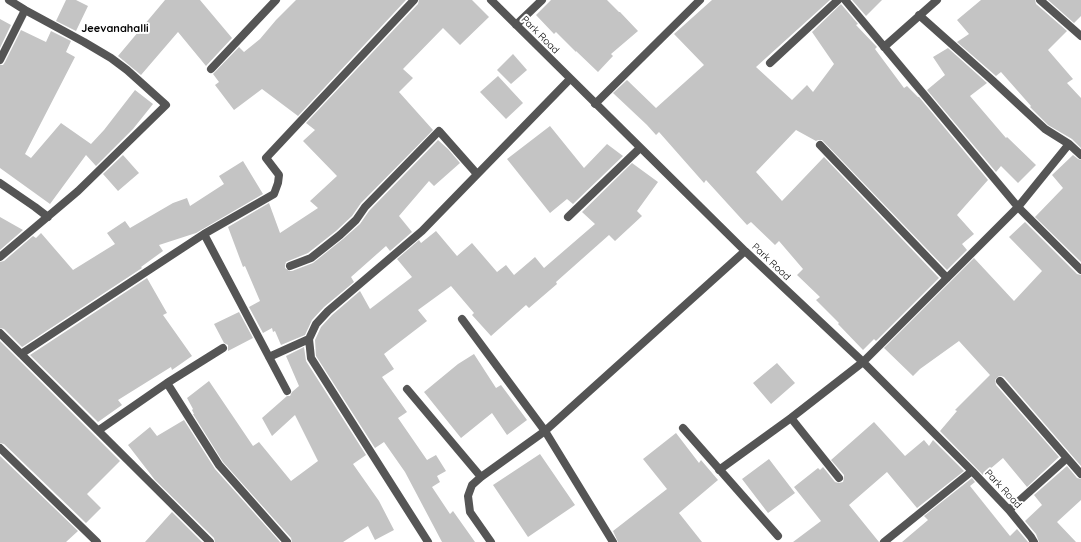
<!DOCTYPE html>
<html>
<head>
<meta charset="utf-8">
<style>
  body { margin:0 }
  canvas { display:block; background:#fff }
</style>
</head>
<body>
<canvas width="1081" height="542"></canvas>
<script>
const ctx = document.querySelector('canvas').getContext('2d');
ctx.lineJoin = 'round';
function fillPath(path, color) { ctx.fillStyle = color; ctx.fill(path, 'evenodd'); }
const poly = rows => new Path2D(rows.map(r => 'M' + r).join(''));
function trace(path, color, width, dash) { ctx.strokeStyle = color; ctx.lineWidth = width; ctx.lineCap = dash ? 'butt' : 'round'; ctx.setLineDash(dash || []); ctx.stroke(path); }
function label(font, color, halo, rows, align = 'center') {
  ctx.font = font + ' Quicksand,sans-serif'; ctx.lineWidth = 4; ctx.setLineDash([]); ctx.textBaseline = 'middle'; ctx.strokeStyle = halo; ctx.fillStyle = color; for (const [text, x, y, turn = 0] of rows) {
    ctx.save(); ctx.translate(x, y); ctx.rotate((+turn || 0) * Math.PI / 180); ctx.textAlign = isNaN(turn) ? turn : align; if (halo) ctx.strokeText(text, 0, 0); ctx.fillText(text, 0, 0); ctx.restore();
  }
}
fillPath(poly([
  [66,0,76,0,88,6,76,31,56,21],
  [165,0,200,0,232,38,206,66,178,32,141,75,118,56],
  [296,0,406,0,298,116,262,89,234,110,215,85,219,82,213,74,239,47,244,52,260,39,276,20],
  [419,0,472,0,489,17,460,45,443,28,403,69,413,78,399,92,433,130,361,203,352,216,336,231,308,253,286,262,285,265,285,268,289,271,292,271,313,263,343,239,360,224,369,211,438,140,448,149,460,163,434,186,429,181,399,216,412,232,390,251,386,246,351,277,354,282,324,307,312,320,305,335,281,345,275,331,273,332,272,328,263,333,249,307,260,301,245,266,243,267,228,227,269,203,280,233,318,208,310,201,337,176,303,141,315,130,306,123,418,4],
  [551,0,607,0,619,12,620,12,638,31,611,54,613,56,598,72,576,51,576,52,556,32,554,34,536,15],
  [712,0,830,0,756,67,792,100,807,85,813,92,834,64,812,32,841,4,858,24,856,25,877,47,875,49,904,88,907,86,918,97,919,97,988,180,957,215,974,234,962,244,967,250,947,270,822,140,818,140,816,141,796,130,756,172,782,201,824,157,939,278,876,341,874,339,863,350,838,324,839,323,816,300,820,297,797,275,803,269,779,241,775,245,751,222,747,225,706,180,704,183,659,132,656,135,647,125,613,93,627,80,656,108,704,65,674,34],
  [852,0,882,0,866,16],
  [981,0,1035,0,1036,4,1067,31,1048,50,1073,79,1067,83,1081,98,1081,148,1072,139,1048,125,1030,107,1031,106,1001,72,996,76,957,42,969,34,957,20],
  [1048,0,1081,0,1081,16,1074,23],
  [0,19,11,25,0,48],
  [21,30,46,42,51,31,71,41,66,52,75,57,25,154,31,158,61,123,91,144,104,130,135,90,153,104,133,129,96,166,86,155,50,204,0,168,0,65,3,65,5,62],
  [948,48,987,83,970,96,1006,138,1007,137,1036,165,1018,183,1001,166,996,172,927,90,945,75,933,57],
  [513,54,527,70,511,84,497,70],
  [498,76,523,103,506,119,480,92],
  [550,126,584,168,607,144,623,156,573,204,567,199,550,213,507,159],
  [123,155,139,173,118,191,103,174],
  [1073,155,1078,159,1081,160,1081,262,1035,217,1063,188,1052,175],
  [243,161,263,194,196,233,159,245,163,251,141,267,142,268,22,347,4,329,0,328,0,262,4,261,33,236,36,238,41,233,73,270,115,244,107,233,125,221,130,228,173,203,187,198,190,206,224,184,219,176],
  [632,163,658,182,637,211,642,216,615,241,609,235,556,282,557,284,529,308,526,305,491,336,472,315,474,313,451,286,418,310,427,321,384,354,394,369,382,377,407,412,398,418,427,460,436,455,446,471,437,476,440,482,432,487,450,514,453,511,475,542,442,542,405,472,384,442,375,448,316,356,315,340,321,327,332,315,360,291,370,309,412,277,397,259,419,240,421,243,436,231,457,256,472,243,497,272,506,265,514,275,535,257,544,268,595,224,582,212],
  [0,217,23,230,0,250],
  [1025,222,1077,274,1081,275,1081,466,1004,377,1001,376,999,376,995,380,996,385,1059,457,1027,487,1003,458,983,475,940,431,957,411,955,410,990,375,959,341,920,369,913,376,884,348,974,258,1014,301,1042,271,1009,237],
  [147,278,167,313,163,315,192,356,172,370,171,367,118,400,122,405,98,422,30,355],
  [239,312,253,338,228,351,228,345,224,343,214,324],
  [0,341,120,461,87,494,101,508,86,523,4,444,0,443],
  [304,347,306,361,366,455,353,464,379,501,394,530,375,540,368,526,343,542,292,542,291,538,223,462,193,414,194,414,192,410,193,409,187,398,209,381,253,446,259,442,291,481,318,461,295,415,272,436,262,418,287,396,290,396,292,392,299,386,286,356],
  [474,354,496,388,501,385,527,420,507,435,492,413,461,438,424,392,458,364],
  [777,363,795,383,771,404,753,383],
  [184,420,215,469,280,542,215,542,214,538,155,480,128,445,150,427,157,436],
  [874,422,905,456,924,440,929,446,933,440,964,471,917,508,887,472,849,505,879,542,793,542,821,521,794,487,818,468,820,470,823,467,835,482,839,483,843,482,844,478,844,475,831,460],
  [676,433,699,463,701,460,718,480,679,513,702,542,618,542,613,531,667,489,643,459],
  [540,454,575,505,528,537,493,485],
  [0,456,78,531,66,542,0,542],
  [769,459,795,493,768,513,742,479],
  [1067,466,1077,478,1081,479,1081,500,1057,522,1076,542,1039,542,1036,534,1025,521,1042,505,1034,495],
  [972,478,975,482,970,486,1010,536,1017,529,1028,542,902,542,928,520,924,516],
  [172,512,202,542,145,542]
]), '#c4c4c4');
trace(poly([
  [491,0,745,251,863,362,972,471,1009,510,1031,537,1034,542],
  [845,0,1018,207,1081,270],
  [1040,0,1081,36],
  [919,15,992,80,1045,129,1069,144,1081,155],
  [516,25,542,0],
  [884,47,937,0],
  [0,60,25,10],
  [770,63,838,0],
  [211,69,276,0],
  [595,104,700,0],
  [820,145,947,278],
  [0,183,35,207,48,217],
  [568,217,640,148],
  [204,234,287,391],
  [0,257,78,191,166,105,127,70,111,58,84,42,25,10,9,0],
  [290,266,311,258,340,235,356,220,365,207,439,131,477,174],
  [462,319,545,431,613,542],
  [0,333,210,542],
  [21,354,204,234,274,194,278,183,279,175,266,158,414,0],
  [269,357,309,339],
  [1000,381,1081,474],
  [167,383,223,348],
  [407,389,481,477],
  [791,418,839,478],
  [683,428,778,536],
  [99,430,167,383,219,465,287,542],
  [0,448,97,542],
  [719,470,791,418,863,362,1018,207,1069,144],
  [1009,510,1067,458],
  [428,542,311,358,309,339,316,324,328,311,422,231,570,79],
  [491,542,470,512,468,496,472,485,481,477,545,431,745,251],
  [884,542,972,471]
]), '#555', 8);
label('10px', '#000', '#fff', [
  ["Park Road",540,35,45],
  ["Park Road",771,262,43],
  ["Park Road",1003,489,47]
]);
label('bold 11px', '#000', '#fff', [
  ["Jeevanahalli",115,29]
]);
</script>
</body>
</html>
